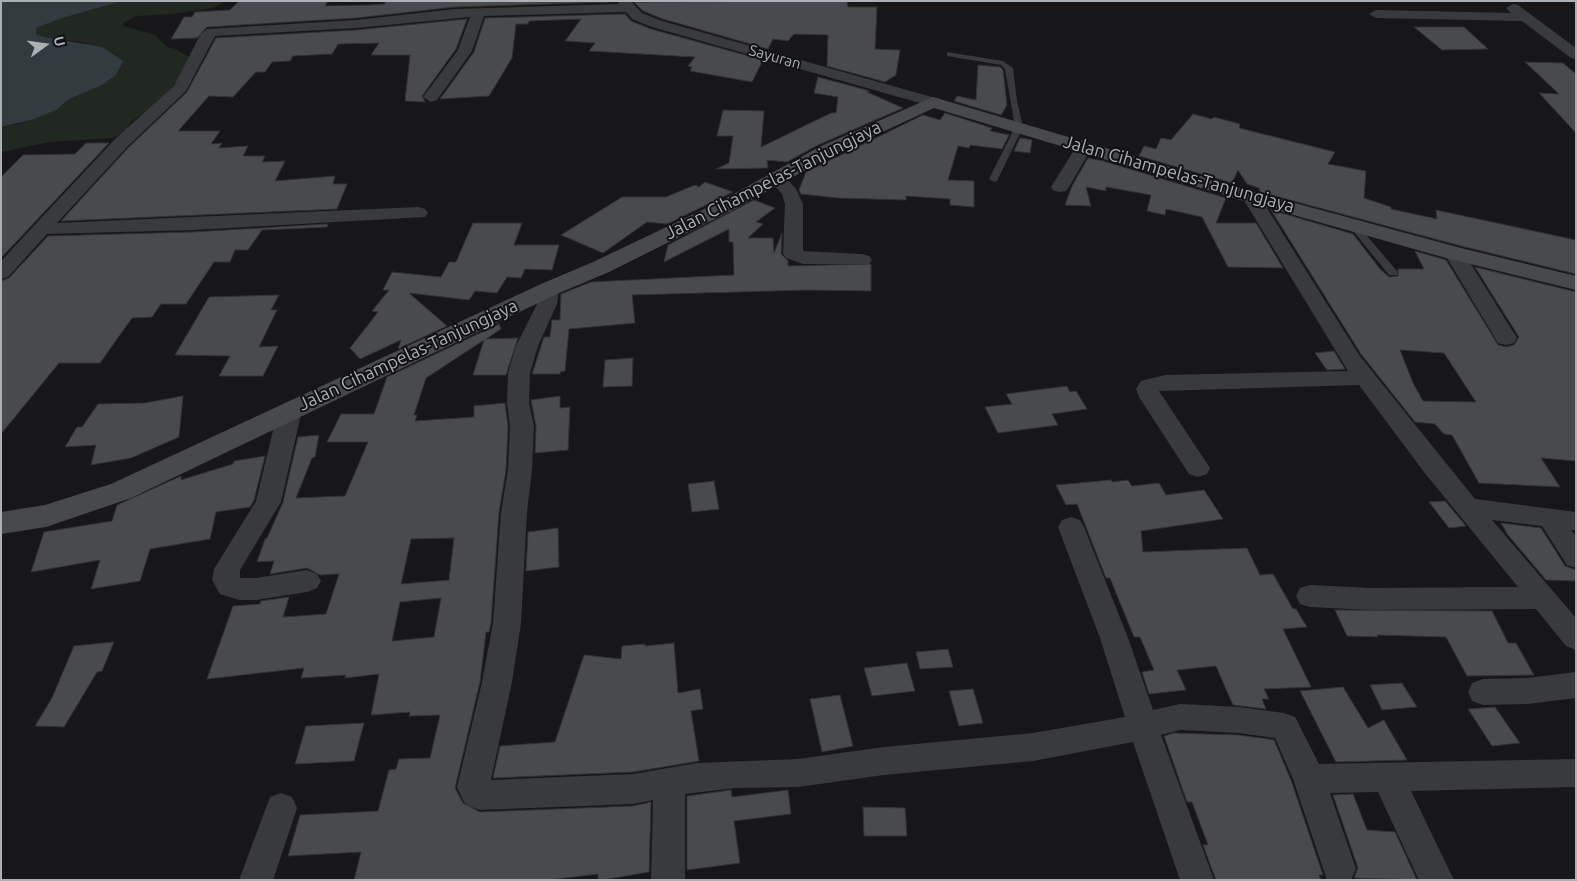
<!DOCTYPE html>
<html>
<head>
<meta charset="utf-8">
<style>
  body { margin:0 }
  #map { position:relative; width:1577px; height:881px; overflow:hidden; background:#171719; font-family:Ubuntu,sans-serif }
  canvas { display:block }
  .frame { position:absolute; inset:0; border:2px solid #abb0b7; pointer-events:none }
  .north { position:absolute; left:20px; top:20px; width:50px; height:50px; -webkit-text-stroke:4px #121214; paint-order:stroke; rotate:76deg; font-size:14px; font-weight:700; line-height:20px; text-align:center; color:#abb0b7 }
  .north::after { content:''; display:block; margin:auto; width:18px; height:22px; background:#abb0b7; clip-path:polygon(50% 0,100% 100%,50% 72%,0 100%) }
</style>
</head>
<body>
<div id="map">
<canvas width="1577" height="881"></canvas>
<div class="frame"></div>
<div class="north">U</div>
</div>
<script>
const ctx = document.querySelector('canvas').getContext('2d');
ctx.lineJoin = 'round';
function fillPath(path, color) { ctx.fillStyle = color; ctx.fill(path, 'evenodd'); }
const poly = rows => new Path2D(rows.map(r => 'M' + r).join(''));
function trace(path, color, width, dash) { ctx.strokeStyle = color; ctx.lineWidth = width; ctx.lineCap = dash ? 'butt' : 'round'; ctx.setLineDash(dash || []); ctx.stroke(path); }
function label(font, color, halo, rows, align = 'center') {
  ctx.font = font + ' Ubuntu,sans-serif'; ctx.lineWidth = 4; ctx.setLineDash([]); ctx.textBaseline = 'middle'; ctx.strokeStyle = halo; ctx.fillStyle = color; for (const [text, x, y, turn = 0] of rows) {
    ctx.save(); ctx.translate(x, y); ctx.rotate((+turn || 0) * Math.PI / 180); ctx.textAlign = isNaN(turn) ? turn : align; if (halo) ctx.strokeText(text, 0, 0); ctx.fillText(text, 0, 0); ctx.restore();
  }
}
fillPath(poly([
  [122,1,226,1,213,8,173,14,136,16,123,23,123,26,155,35,167,47,176,49,189,57,177,82,154,106,131,122,126,130,113,138,50,142,1,152,1,127,18,124,64,104,69,99,110,80,85,43,44,37,36,34,36,28,59,19]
]), '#212822');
fillPath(poly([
  [1,1,122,1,59,19,36,28,36,34,44,37,102,47,123,61,116,75,102,85,69,99,56,110,34,119,1,127]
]), '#323b40');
const building = poly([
  [239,1,328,1,325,6,371,5,385,4,385,1,609,2,455,7,356,18,207,27,197,38,171,39,184,17,192,17,195,12,230,10,239,1],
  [847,1,848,7,877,7,875,49,900,50,896,75,885,82,827,66,828,35,794,34,788,41,773,39,768,49,663,19,643,11,634,2,847,1],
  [625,14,631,21,651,29,763,60,752,82,690,71,692,67,688,66,695,57,589,51,595,43,565,41,581,19,529,21,528,24,516,24,512,58,489,96,440,99,474,52,485,18,625,14],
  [467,19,456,49,422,96,425,102,405,101,410,55,371,55,379,43,338,44,332,54,293,56,290,61,272,62,265,72,256,72,233,97,209,96,178,131,220,131,211,144,222,143,219,148,248,146,243,156,265,156,262,162,285,161,275,181,335,176,333,184,347,184,337,209,61,221,128,148,187,92,216,38,356,30,467,19],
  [1414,27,1464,27,1488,49,1442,50,1414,27],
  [1525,62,1563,63,1576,74,1576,133,1539,93,1559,94,1525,62],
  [978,65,1000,67,1003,70,1007,105,1001,115,954,101,957,96,976,100,978,65],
  [818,77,870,91,867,92,903,108,818,145,787,162,767,160,768,168,716,169,729,163,733,136,717,136,723,110,764,111,761,147,831,113,836,113,838,97,814,93,818,77],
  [945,113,992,128,990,131,1009,135,1002,149,970,145,969,148,958,146,948,180,974,181,974,207,950,205,950,199,906,196,906,200,838,198,801,194,799,190,806,172,923,115,940,120,945,113],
  [1193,114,1212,119,1214,117,1240,124,1239,128,1335,152,1328,164,1366,171,1364,198,1391,207,1391,209,1437,219,1436,210,1576,240,1576,274,1461,246,1260,192,1259,188,1247,184,1238,170,1232,183,1139,156,1144,146,1156,149,1161,138,1171,140,1193,114],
  [1020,138,1032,140,1030,153,1014,151,1020,138],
  [86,143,109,143,1,258,1,177,23,155,75,154,86,143],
  [1088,158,1103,161,1226,198,1216,223,1256,223,1283,268,1228,267,1202,217,1166,209,1165,215,1147,211,1151,195,1106,187,1106,191,1086,187,1091,206,1065,205,1072,186,1088,158],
  [705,182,733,192,667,224,647,222,603,253,561,235,622,197,666,197,695,185,699,187,705,182],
  [754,200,775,208,756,222,763,224,748,238,773,238,774,253,782,233,781,254,788,261,788,266,871,264,871,291,807,290,632,295,635,323,569,329,565,371,560,372,560,374,532,374,544,337,550,337,552,320,560,320,561,294,591,282,734,275,733,242,729,242,729,229,664,262,668,245,754,200],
  [1271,210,1353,234,1380,269,1389,277,1398,276,1398,269,1424,269,1415,251,1446,260,1498,345,1506,347,1514,345,1519,337,1475,267,1576,292,1576,461,1541,458,1560,487,1479,483,1452,435,1444,434,1435,424,1415,422,1361,354,1271,210],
  [1400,350,1444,353,1476,402,1423,401,1413,383,1400,350],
  [473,223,522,223,514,245,559,245,552,270,525,269,521,278,507,277,497,293,475,291,469,300,409,293,447,326,398,349,401,340,360,359,350,348,378,312,372,311,389,290,383,290,392,272,441,277,449,262,456,262,473,223],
  [328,224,327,227,262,230,248,250,235,250,230,262,214,262,186,304,161,304,152,317,132,318,100,363,59,363,1,434,1,281,9,278,48,236,193,232,328,224],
  [279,295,271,310,277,310,259,347,278,346,263,376,219,376,230,356,175,355,209,297,279,295],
  [499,324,501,329,486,339,518,338,506,375,473,375,484,340,426,378,414,415,417,415,415,421,474,417,474,406,505,403,508,426,506,470,499,512,491,623,489,632,486,632,480,682,455,788,463,803,480,812,633,806,651,802,649,872,602,880,598,880,598,874,549,880,354,880,361,852,288,856,300,815,378,811,389,770,396,769,399,759,430,758,440,715,409,716,410,712,371,715,379,674,345,678,346,675,301,678,304,668,207,679,233,606,260,604,261,601,289,597,283,617,326,614,339,574,320,575,307,568,270,574,274,561,257,562,265,539,267,538,283,502,298,437,319,435,315,457,312,458,296,498,345,496,368,442,327,442,341,414,374,414,387,377,499,324],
  [454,538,449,580,401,584,411,539,454,538],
  [441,598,434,637,392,641,400,602,441,598],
  [1334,351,1345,369,1327,370,1315,353,1334,351],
  [633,358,632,386,603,387,605,360,633,358],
  [1067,386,1070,392,1076,391,1087,409,1052,414,1058,425,998,433,985,407,1012,404,1006,394,1067,386],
  [183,396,179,437,131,458,91,465,96,445,65,447,77,427,82,427,98,404,145,403,183,396],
  [560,396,560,408,570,407,568,450,535,453,536,426,531,400,560,396],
  [265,456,254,500,250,507,216,512,210,539,150,549,140,581,91,589,100,560,31,572,44,532,112,521,117,505,181,476,181,480,233,464,234,461,265,456],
  [1111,480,1112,482,1128,480,1132,486,1159,483,1166,495,1204,490,1223,519,1141,531,1143,552,1247,548,1260,575,1273,574,1293,609,1296,609,1307,627,1283,629,1311,687,1264,689,1269,699,1262,699,1266,709,1233,705,1216,666,1177,670,1186,690,1149,694,1142,672,1154,670,1140,637,1134,637,1110,578,1106,578,1077,504,1066,505,1056,485,1111,480],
  [714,481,719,509,692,512,688,484,714,481],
  [1445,501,1466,526,1449,528,1429,502,1445,501],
  [1501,523,1541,528,1565,566,1576,570,1576,581,1546,580,1508,535,1501,523],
  [558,528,559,567,526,571,528,532,558,528],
  [1335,610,1492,611,1508,643,1516,643,1534,675,1467,676,1446,637,1377,635,1378,637,1347,636,1335,610],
  [114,642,102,671,97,672,64,727,35,726,52,698,74,646,114,642],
  [674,643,678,693,700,689,703,709,691,711,699,761,633,772,493,778,500,746,555,742,584,655,621,659,622,646,645,644,645,646,674,643],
  [948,649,953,667,920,669,916,652,948,649],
  [907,663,915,691,872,696,864,668,907,663],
  [1402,683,1417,707,1382,710,1370,685,1402,683],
  [1343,687,1368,728,1384,720,1407,760,1336,762,1300,691,1343,687],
  [973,689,983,723,959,726,949,691,973,689],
  [840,695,853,746,822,752,810,699,840,695],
  [1495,707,1520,743,1492,746,1468,709,1495,707],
  [364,723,354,761,295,764,306,726,364,723],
  [1174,733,1239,735,1274,740,1291,780,1323,875,1319,875,1321,880,1216,880,1203,845,1208,845,1192,802,1187,802,1164,736,1174,733],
  [731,790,732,797,788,790,791,814,734,821,740,863,687,870,687,796,731,790],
  [1353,794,1367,830,1395,832,1417,880,1354,878,1358,868,1333,795,1353,794],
  [863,807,905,808,907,836,864,836,863,807]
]);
fillPath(building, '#494a4d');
trace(building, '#313234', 1);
fillPath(poly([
  [947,52,1003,61,1013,68,1017,101,1023,127,997,181,994,182,989,179,1015,127,1005,69,1001,65,947,56,947,52],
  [1352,221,1355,222,1397,271,1397,275,1389,275,1349,226,1349,222,1352,221]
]), '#383a3d');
fillPath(poly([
  [617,1,631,1,642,13,662,21,939,99,941,102,939,105,927,105,652,27,632,19,626,12,484,16,472,51,437,100,431,102,423,97,458,50,470,17,356,28,215,36,186,91,127,147,57,223,419,207,425,209,428,213,425,217,193,230,47,234,8,277,1,279,1,261,115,139,174,86,200,35,207,29,356,20,455,9,619,4,617,1],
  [1513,4,1518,5,1576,48,1576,59,1571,58,1522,21,1376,18,1369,14,1376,10,1511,13,1506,8,1513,4],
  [1084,142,1090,143,1092,147,1069,187,1066,191,1060,192,1054,191,1051,187,1076,147,1078,143,1084,142],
  [777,173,783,174,796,189,803,204,803,251,862,254,869,256,872,260,869,264,803,264,786,258,783,254,785,204,782,194,768,178,771,174,777,173],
  [1251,192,1257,193,1260,197,1359,355,1475,499,1576,512,1576,530,1571,530,1576,536,1576,568,1567,565,1542,526,1492,520,1576,618,1576,650,1566,646,1536,609,1371,610,1310,607,1300,604,1296,596,1300,588,1310,585,1371,588,1518,587,1424,472,1359,385,1159,391,1210,468,1207,474,1198,477,1189,474,1139,397,1136,389,1141,381,1165,375,1348,371,1242,197,1245,193,1251,192],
  [1454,247,1461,249,1464,253,1517,338,1514,343,1506,345,1498,343,1444,253,1447,249,1454,247],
  [549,283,556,285,559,289,557,304,538,346,530,373,529,403,534,426,532,470,527,512,521,623,512,682,491,780,633,774,697,763,798,759,884,747,1033,733,1125,717,1100,638,1058,527,1062,520,1071,517,1080,520,1084,527,1128,638,1153,710,1180,704,1239,707,1284,713,1295,717,1319,764,1576,759,1576,787,1411,791,1454,880,1419,880,1378,792,1330,793,1356,869,1351,880,1327,880,1293,779,1275,738,1239,733,1180,730,1161,735,1214,880,1180,880,1133,742,1033,761,884,775,798,787,735,788,685,794,685,880,651,880,653,800,633,804,480,810,469,806,464,802,457,787,482,682,493,623,501,512,508,470,510,426,507,403,508,373,516,346,537,304,539,289,542,285,549,283],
  [290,402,298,405,302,410,281,502,240,570,240,578,256,578,307,570,317,574,321,581,317,588,307,592,256,600,239,600,220,594,212,580,214,569,256,501,278,410,282,405,290,402],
  [1576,672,1576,698,1527,704,1483,705,1472,701,1468,692,1472,683,1483,679,1527,678,1576,672],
  [281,793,292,797,297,808,273,880,239,880,270,797,281,793]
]), '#383a3d');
fillPath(poly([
  [933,97,1258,193,1461,248,1576,276,1576,290,1446,258,1244,201,934,108,833,155,733,210,609,272,557,294,131,498,46,527,1,534,1,512,45,505,111,484,541,284,593,262,719,202,819,147,933,97]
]), '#47494d');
label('15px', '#abb0b7', '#121214', [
  ["Sayuran",775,57,16]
]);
label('18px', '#abb0b7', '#121214', [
  ["Jalan Cihampelas-Tanjungjaya",1179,174,16],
  ["Jalan Cihampelas-Tanjungjaya",773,180,-27],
  ["Jalan Cihampelas-Tanjungjaya",408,355,-25]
]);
</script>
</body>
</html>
